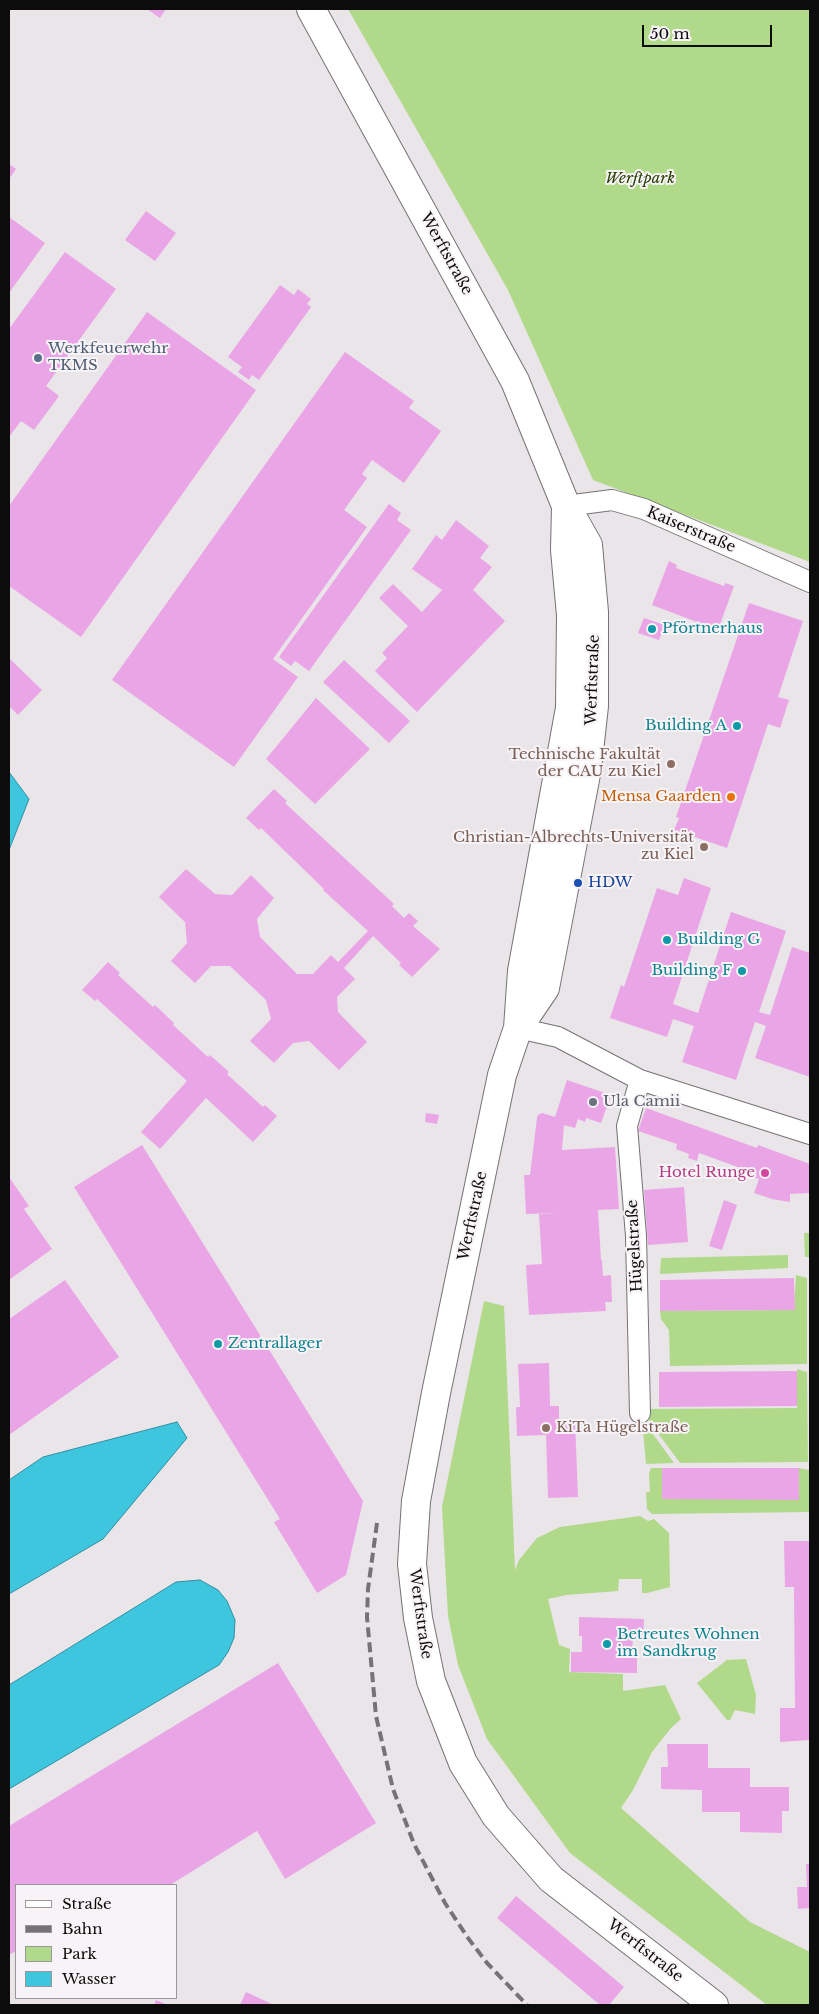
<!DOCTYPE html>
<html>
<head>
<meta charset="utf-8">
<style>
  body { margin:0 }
  #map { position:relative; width:819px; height:2014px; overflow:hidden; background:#eae5e9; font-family:"Libre Baskerville",serif }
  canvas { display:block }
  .frame { position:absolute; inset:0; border:10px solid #0d0c0d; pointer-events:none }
  .legend { position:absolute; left:15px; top:1884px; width:162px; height:115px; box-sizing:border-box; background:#f7f3f6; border:1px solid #999799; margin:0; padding:6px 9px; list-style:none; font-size:15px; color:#0d0c0d }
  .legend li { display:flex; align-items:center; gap:10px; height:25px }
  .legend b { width:25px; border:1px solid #999799 }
  .scale { position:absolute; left:642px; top:25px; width:130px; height:22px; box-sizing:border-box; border:2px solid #0d0c0d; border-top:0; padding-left:6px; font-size:15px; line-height:18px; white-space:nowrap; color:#0d0c0d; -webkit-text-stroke:4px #f7f3f6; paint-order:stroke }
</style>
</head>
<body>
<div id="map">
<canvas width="819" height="2014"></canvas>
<div class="frame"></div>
<ul class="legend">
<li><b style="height:6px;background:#fff"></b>Straße</li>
<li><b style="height:6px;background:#767376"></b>Bahn</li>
<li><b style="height:14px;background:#b1d98a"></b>Park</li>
<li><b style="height:14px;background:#3fc6df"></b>Wasser</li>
</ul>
<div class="scale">50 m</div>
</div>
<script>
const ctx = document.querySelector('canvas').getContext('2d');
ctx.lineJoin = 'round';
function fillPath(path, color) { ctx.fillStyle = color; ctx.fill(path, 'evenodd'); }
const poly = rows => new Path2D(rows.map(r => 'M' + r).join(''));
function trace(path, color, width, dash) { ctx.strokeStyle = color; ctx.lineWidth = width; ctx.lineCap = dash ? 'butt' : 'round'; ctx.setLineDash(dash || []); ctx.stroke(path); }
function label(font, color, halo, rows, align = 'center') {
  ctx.font = font + ' "Libre Baskerville",serif'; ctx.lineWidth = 4; ctx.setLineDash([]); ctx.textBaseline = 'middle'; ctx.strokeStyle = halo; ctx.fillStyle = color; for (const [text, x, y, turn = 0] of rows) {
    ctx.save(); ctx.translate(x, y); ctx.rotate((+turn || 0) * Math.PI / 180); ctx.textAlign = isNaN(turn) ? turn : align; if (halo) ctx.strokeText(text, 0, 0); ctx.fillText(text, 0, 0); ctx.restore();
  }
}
fillPath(poly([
  [348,9,810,9,810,562,593,480,508,290],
  [804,1233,810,1233,810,1257,805,1257],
  [788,1255,788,1268,660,1274,661,1258],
  [796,1275,807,1278,807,1364,670,1366,669,1330,661,1319,660,1311,794,1310],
  [484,1301,504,1306,515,1570,519,1560,537,1538,560,1527,640,1516,648,1521,654,1519,669,1533,670,1587,647,1593,642,1593,642,1579,619,1579,618,1591,566,1595,548,1599,559,1645,570,1649,569,1672,623,1674,623,1691,665,1685,681,1719,671,1728,652,1752,633,1790,621,1808,750,1922,810,1952,810,2005,767,2005,570,1853,487,1739,458,1665,448,1616,442,1507],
  [797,1369,807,1372,808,1462,680,1463,644,1414,644,1409,797,1408],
  [643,1430,650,1430,674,1463,646,1464],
  [651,1468,662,1468,662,1499,799,1499,799,1468,809,1470,810,1512,652,1514,647,1509,646,1492,650,1492,649,1474],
  [746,1659,756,1695,755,1714,735,1710,730,1720,727,1720,697,1683,727,1660]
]), '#b1d98a');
const water = poly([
  [9,772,29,799,9,850,9,772],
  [177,1422,187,1438,103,1539,9,1594,9,1480,43,1457,177,1422],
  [200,1580,218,1590,227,1601,235,1620,234,1638,228,1652,219,1665,9,1789,9,1685,176,1582,200,1580]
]);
fillPath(water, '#3fc6df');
trace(water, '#308ea0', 1);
fillPath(poly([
  [147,9,166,9,160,18],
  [9,164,16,169,9,179],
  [146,211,176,233,155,261,125,240],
  [9,217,45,243,9,293],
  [65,252,116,289,46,386,59,396,34,430,21,421,9,437,9,329],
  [280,285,294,295,298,289,311,299,307,304,311,307,259,380,252,375,249,380,238,372,242,367,228,357],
  [147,312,256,390,81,637,9,586,9,506],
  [345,352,414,401,409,408,441,431,404,483,372,460,362,474,367,478,344,510,367,527,273,659,298,677,234,767,112,680],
  [389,504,401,513,397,520,411,530,309,671,295,661,291,666,279,657],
  [456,520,489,546,480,558,492,567,473,590,505,621,417,712,375,671,387,658,382,653,408,626,379,598,393,584,422,612,442,590,412,569,436,535,442,540],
  [669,561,677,565,676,568,724,586,725,583,734,586,718,630,652,605],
  [749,603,803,621,778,697,789,700,780,728,768,724,727,848,674,830,679,818,676,817],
  [644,618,665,625,659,640,638,633],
  [9,658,42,690,18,715,9,706],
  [344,660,410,721,389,743,323,682],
  [316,698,370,749,315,804,266,759],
  [274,789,287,801,285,803,394,904,392,906,404,918,409,913,418,921,413,926,440,949,412,977,399,965,401,963,373,936,344,968,355,979,337,997,338,1012,367,1042,339,1070,309,1041,293,1043,274,1063,250,1041,271,1019,266,1000,230,966,211,966,195,983,171,961,187,943,185,922,159,897,186,869,215,894,232,895,251,875,274,898,257,919,260,937,297,974,313,974,331,955,338,962,368,931,323,890,324,889,261,828,259,830,246,818],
  [684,878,711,888,673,1004,698,1013,731,912,786,931,759,1012,770,1015,792,947,810,953,810,1077,755,1058,766,1026,755,1022,736,1080,682,1062,694,1026,673,1019,667,1037,610,1018,621,985,624,987,657,888,678,895],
  [108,962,120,973,118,975,153,1007,155,1005,174,1023,173,1025,208,1057,210,1055,229,1072,227,1074,263,1107,265,1105,277,1116,253,1142,206,1098,160,1149,141,1132,187,1081,97,999,95,1001,82,990],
  [567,1080,611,1095,601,1123,586,1118,585,1122,578,1119,575,1128,564,1125,562,1150,615,1147,619,1209,598,1210,601,1260,602,1260,603,1276,611,1275,612,1302,605,1302,606,1311,529,1315,526,1265,542,1264,539,1214,557,1213,526,1214,524,1175,530,1175,537,1118,538,1115,542,1113,555,1117],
  [646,1108,757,1148,758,1145,810,1164,810,1193,790,1194,790,1202,772,1199,754,1193,759,1179,747,1175,749,1171,699,1153,697,1161,688,1158,689,1154,676,1149,677,1144,638,1131],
  [426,1113,439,1115,437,1124,425,1122],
  [142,1145,363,1501,346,1575,317,1593,274,1522,280,1519,74,1187],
  [9,1177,29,1206,24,1209,52,1249,9,1280],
  [684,1187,688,1242,648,1245,644,1190],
  [724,1200,737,1205,722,1250,709,1246],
  [794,1278,795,1310,660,1311,660,1280],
  [65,1280,119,1357,9,1435,9,1319],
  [549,1363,550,1406,559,1406,559,1421,575,1421,578,1497,548,1498,546,1435,517,1436,516,1407,520,1407,518,1364],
  [797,1371,797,1406,659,1407,659,1372],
  [662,1468,799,1468,799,1500,662,1499],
  [784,1541,810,1541,810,1740,780,1742,780,1708,795,1708,794,1587,785,1587],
  [579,1617,644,1619,643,1638,633,1638,632,1654,637,1654,637,1673,571,1672,571,1652,582,1652,582,1636,579,1636],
  [278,1663,376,1823,285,1879,257,1831,170,1885,16,1885,16,1951,9,1955,9,1826],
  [667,1744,708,1744,708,1768,750,1768,750,1787,789,1787,789,1811,782,1811,782,1833,740,1832,740,1812,702,1812,702,1790,661,1789,661,1767,668,1767],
  [806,1864,810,1864,810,1908,798,1909,797,1887,807,1887],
  [516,1896,624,1987,609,2005,600,2005,497,1918],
  [246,1992,274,2005,240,2005],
  [156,2000,168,2005,154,2005]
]), '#eaa5e7');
const street = poly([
  [566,506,612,500,644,509,810,582],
  [518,1028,558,1037,640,1080,810,1134],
  [640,1080,627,1126,636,1236,640,1413]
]);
const secondary = poly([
  [311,9,515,381,566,506,588,545,594,612,594,706,587,769,545,988,518,1028],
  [566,506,565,550,571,615,570,708,522,971,518,1028,502,1075,436,1393,416,1501,412,1564,418,1618,431,1681,463,1763,496,1816,551,1879,714,2005]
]);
trace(street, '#757275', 22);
trace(secondary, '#757275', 30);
trace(street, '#fff', 20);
trace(secondary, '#fff', 28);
trace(poly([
  [377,1523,368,1589,367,1617,376,1716,393,1789,414,1844,445,1903,468,1938,487,1963,527,2005]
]), '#767376', 4, [10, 5]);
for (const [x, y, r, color] of [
  [38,358,5,"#5c6f8a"],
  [652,629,5,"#0f9aa8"],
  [737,726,5,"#0f9aa8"],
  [671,764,5,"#8d6e63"],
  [731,797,5,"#e8710a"],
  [704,847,5,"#8d6e63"],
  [578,883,5,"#1a4fb4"],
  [667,940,5,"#0f9aa8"],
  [742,971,5,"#0f9aa8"],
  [593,1102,5,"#6b7280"],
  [765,1173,5,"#d1479c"],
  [218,1344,5,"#0f9aa8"],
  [546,1428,5,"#8d6e63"],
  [607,1644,5,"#0f9aa8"]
]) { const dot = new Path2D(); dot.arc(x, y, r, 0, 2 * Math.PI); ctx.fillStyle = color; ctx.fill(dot); trace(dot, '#f7f3f6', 2); }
label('italic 15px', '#253d00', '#f7f3f6', [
  ["Werftpark",640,179]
]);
label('15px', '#0d0c0d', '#f7f3f6', [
  ["Werftstraße",446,254,61],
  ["Kaiserstraße",691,530,23],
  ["Werftstraße",593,680,-88],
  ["Werftstraße",473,1216,-78],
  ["Hügelstraße",635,1246,-93],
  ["Werftstraße",420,1614,82],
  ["Werftstraße",645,1951,38]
]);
label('15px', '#4e5e75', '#f7f3f6', [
  ["Werkfeuerwehr",48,349],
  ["TKMS",48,366]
], 'left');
label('15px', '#0d838f', '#f7f3f6', [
  ["Pförtnerhaus",662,629],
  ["Building A",727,726,"right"],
  ["Building G",677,940],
  ["Building F",732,971,"right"],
  ["Zentrallager",228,1344],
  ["Betreutes Wohnen",617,1635],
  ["im Sandkrug",617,1652]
], 'left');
label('15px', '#785e54', '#f7f3f6', [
  ["Technische Fakultät",661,755],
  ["der CAU zu Kiel",661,772],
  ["Christian-Albrechts-Universität",694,838],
  ["zu Kiel",694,855],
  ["KiTa Hügelstraße",556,1428,"left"]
], 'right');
label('15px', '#c56008', '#f7f3f6', [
  ["Mensa Gaarden",721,797]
], 'right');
label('15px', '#164399', '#f7f3f6', [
  ["HDW",588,883]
], 'left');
label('15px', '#5b616d', '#f7f3f6', [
  ["Ula Camii",603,1102]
], 'left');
label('15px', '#b23c85', '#f7f3f6', [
  ["Hotel Runge",755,1173]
], 'right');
</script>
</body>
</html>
